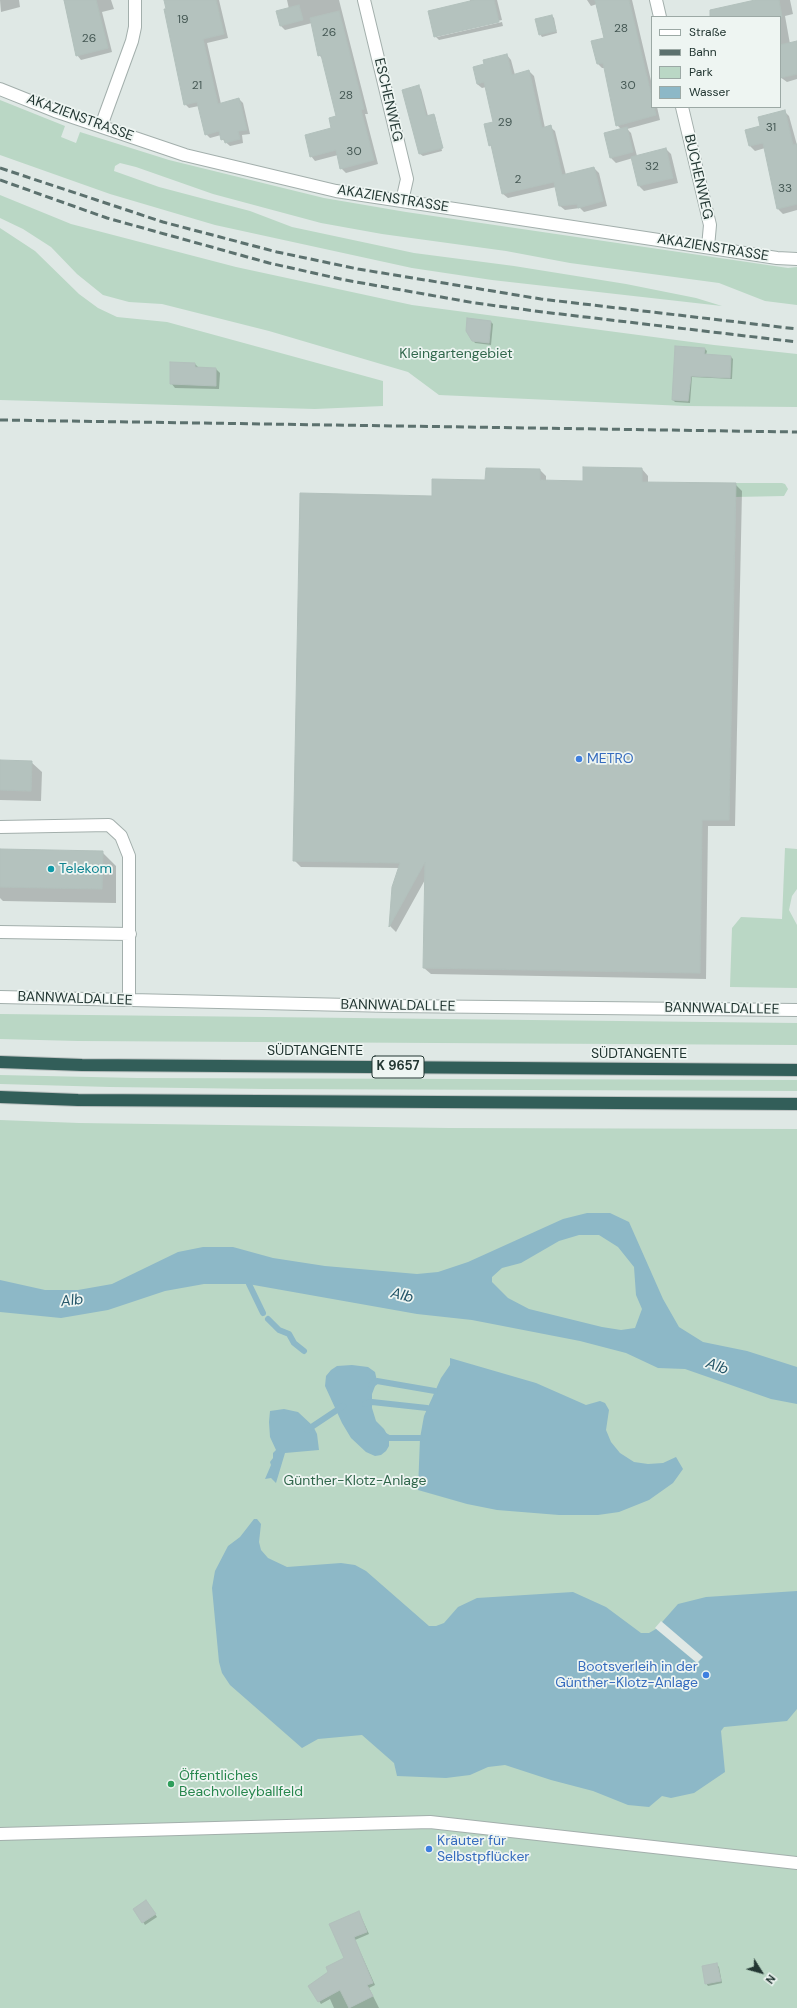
<!DOCTYPE html>
<html>
<head>
<meta charset="utf-8">
<style>
  body { margin:0 }
  #map { position:relative; width:797px; height:2008px; overflow:hidden; background:#dfe8e5; font-family:"DM Sans",sans-serif }
  canvas { display:block }
  .legend { position:absolute; left:651px; top:16px; width:130px; height:92px; box-sizing:border-box; background:#eef5f2; border:1px solid #9ca9a5; margin:0; padding:5px 7px; list-style:none; font-size:12px; color:#223632 }
  .legend li { display:flex; align-items:center; gap:8px; height:20px }
  .legend b { width:20px; border:1px solid #9ca9a5 }
  .north { position:absolute; left:741px; top:1952px; width:40px; height:40px; -webkit-text-stroke:3px #eef5f2; paint-order:stroke; rotate:127deg; font-size:11px; font-weight:700; line-height:16px; text-align:center; color:#223632 }
  .north::after { content:''; display:block; margin:auto; width:14px; height:18px; background:#223632; clip-path:polygon(50% 0,100% 100%,50% 72%,0 100%) }
</style>
</head>
<body>
<div id="map">
<canvas width="797" height="2008"></canvas>
<ul class="legend">
<li><b style="height:5px;background:#fff"></b>Straße</li>
<li><b style="height:5px;background:#5c716e"></b>Bahn</li>
<li><b style="height:11px;background:#bad7c5"></b>Park</li>
<li><b style="height:11px;background:#8db8c7"></b>Wasser</li>
</ul>
<div class="north">N</div>
</div>
<script>
const ctx = document.querySelector('canvas').getContext('2d');
ctx.lineJoin = 'round';
function fillPath(path, color) { ctx.fillStyle = color; ctx.fill(path, 'evenodd'); }
const poly = rows => new Path2D(rows.map(r => 'M' + r).join(''));
function trace(path, color, width, dash) { ctx.strokeStyle = color; ctx.lineWidth = width; ctx.lineCap = dash ? 'butt' : 'round'; ctx.setLineDash(dash || []); ctx.stroke(path); }
function label(font, color, halo, rows, align = 'center') {
  ctx.font = font + ' "DM Sans",sans-serif'; ctx.lineWidth = 3.5; ctx.setLineDash([]); ctx.textBaseline = 'middle'; ctx.strokeStyle = halo; ctx.fillStyle = color; for (const [text, x, y, turn = 0] of rows) {
    ctx.save(); ctx.translate(x, y); ctx.rotate((+turn || 0) * Math.PI / 180); ctx.textAlign = isNaN(turn) ? turn : align; if (halo) ctx.strokeText(text, 0, 0); ctx.fillText(text, 0, 0); ctx.restore();
  }
}
fillPath(poly([
  [0,100,65,126,61,137,76,143,80,132,169,160,324,198,406,212,788,268,797,267,797,305,765,301,719,283,570,263,506,251,382,234,321,223,213,194,136,167,120,163,115,166,114,171,159,187,250,211,292,227,414,253,514,266,626,284,696,298,722,306,492,280,412,268,215,225,110,194,0,155],
  [0,195,71,224,236,267,412,305,714,345,797,354,797,407,685,406,439,395,408,372,269,331,162,304,129,302,103,295,77,274,51,247,23,229,0,218],
  [0,228,35,251,79,294,98,308,117,317,167,322,383,381,383,406,315,409,0,400],
  [735,483,782,483,785,484,788,489,784,496,735,497],
  [785,848,797,849,797,889,792,896,789,910,797,925,797,988,730,987,732,928,741,917,782,919],
  [0,1014,797,1023,797,1045,78,1041,0,1039],
  [0,1075,137,1078,797,1080,797,1091,265,1089,110,1087,0,1084],
  [0,1120,79,1123,449,1128,797,1129,797,2008,0,2008]
]), '#bad7c5');
fillPath(poly([
  [587,1213,610,1213,629,1222,663,1299,679,1327,703,1342,747,1351,797,1367,797,1404,771,1399,685,1369,658,1368,626,1353,580,1341,472,1320,417,1314,248,1284,204,1284,165,1291,108,1310,61,1318,0,1312,0,1280,45,1290,78,1290,112,1284,178,1252,203,1247,233,1247,273,1258,325,1266,417,1274,438,1272,468,1262,563,1219],
  [579,1235,599,1235,618,1247,634,1267,636,1295,642,1309,635,1328,621,1330,602,1327,529,1309,508,1298,492,1282,492,1277,502,1268,521,1263,559,1241],
  [450,1358,536,1383,586,1405,600,1401,605,1403,609,1410,606,1430,611,1442,620,1453,634,1462,648,1464,663,1463,676,1457,683,1469,673,1483,649,1500,619,1512,598,1515,559,1515,497,1510,467,1504,418,1490,420,1438,424,1416,441,1378,450,1365],
  [352,1365,368,1367,375,1372,377,1381,372,1394,372,1408,376,1421,384,1429,389,1438,389,1446,386,1451,381,1455,375,1456,366,1452,351,1438,342,1423,325,1386,326,1376,331,1370,337,1366],
  [284,1409,298,1412,313,1426,317,1434,319,1450,285,1453,276,1483,271,1478,265,1479,271,1465,270,1462,273,1458,273,1453,276,1450,270,1437,269,1422,270,1411],
  [254,1519,257,1519,261,1524,259,1542,261,1550,268,1558,287,1567,341,1563,355,1565,366,1571,429,1626,436,1626,444,1623,458,1607,477,1598,573,1592,606,1607,641,1633,649,1633,656,1629,678,1604,706,1597,797,1591,797,1709,787,1721,724,1727,721,1731,725,1772,694,1793,671,1798,662,1796,649,1807,628,1805,593,1791,551,1780,505,1765,488,1767,470,1775,446,1778,397,1776,394,1763,362,1735,318,1739,302,1748,230,1685,222,1673,219,1662,212,1588,215,1571,228,1546,240,1537]
]), '#8db8c7');
fillPath(poly([
  [661,1621,703,1657,697,1663,655,1628]
]), '#dfe8e5');
fillPath(poly([
  [0,0,19,0,20,7,1,12],
  [64,0,111,0,114,9,102,12,112,52,81,60,77,55],
  [169,0,219,0,228,38,207,43,221,104,239,99,243,103,250,134,242,135,243,143,230,146,222,139,221,135,210,138,206,134,199,106,189,108,185,104,167,9],
  [287,0,339,0,368,114,365,114,378,164,346,173,341,168,338,155,315,161,311,156,332,129,337,117,323,59,319,55,312,23,285,30,281,26,289,9],
  [470,0,497,0,502,20,437,35,437,37,502,22,503,26,439,40,435,36,470,2],
  [587,0,632,0,652,85,652,107,657,107,660,120,627,129,631,133,637,156,666,149,671,154,678,183,644,191,639,186,633,158,616,163,611,158,605,134,621,129,617,125,605,68,602,68,598,64,606,38,597,4,591,6],
  [758,0,790,0,793,14,785,16,790,44,797,42,797,79,787,82,780,77,780,17,736,17],
  [552,16,554,18,557,33,542,37,540,34],
  [507,55,511,60,515,75,529,71,534,76,545,128,550,127,555,131,566,175,594,168,599,173,607,206,584,212,580,208,565,210,560,206,556,187,508,198,503,194,493,148,490,145,494,123,486,87,482,88,477,84,485,65],
  [418,87,421,89,428,116,434,115,435,116,442,151,423,156,420,154,403,91],
  [784,111,789,116,797,145,797,210,783,214,778,209,765,148,755,151,750,146,761,126],
  [491,322,493,324,491,345,475,343,473,340],
  [705,349,707,351,706,355,731,357,733,359,732,379,692,377,690,403,675,402,673,400],
  [195,364,199,368,216,369,220,373,219,389,175,388,171,383],
  [642,469,648,476,648,483,735,484,742,491,735,826,708,826,706,979,431,974,424,968,426,878,396,932,390,926,393,887,399,868,301,867,294,860,433,497,486,481,540,470,546,476,546,481,584,482],
  [0,761,31,762,42,772,41,801,0,800],
  [0,850,102,852,116,866,116,903,3,901,0,898],
  [148,1904,157,1917,145,1925,135,1909],
  [359,1912,369,1934,355,1940,375,1985,369,1988,379,2008,334,2008,330,1999,321,2004,309,1986,330,1972,345,1958],
  [717,1965,719,1967,722,1983,708,1986,706,1983]
]), '#0003');
trace(poly([
  [249,1284,263,1313],
  [268,1319,279,1330,289,1334,294,1343,304,1351],
  [371,1385,377,1381,435,1391],
  [365,1404,372,1402,427,1408],
  [307,1430,343,1406],
  [382,1434,389,1438,420,1438]
]), '#8db8c7', 6);
const building = poly([
  [64,0,96,0,108,48,76,56,64,0],
  [164,0,216,0,224,34,203,39,218,104,239,98,247,130,238,131,240,139,225,143,224,139,221,140,219,131,205,135,197,102,184,105,164,9,166,9,164,0],
  [474,0,494,0,499,22,434,37,428,11,474,0],
  [595,0,629,0,652,98,652,107,654,107,656,115,616,126,603,63,597,64,591,41,604,38,595,0],
  [755,0,779,0,782,17,710,17,710,10,755,0],
  [299,5,303,20,280,26,276,11,299,5],
  [339,11,364,109,361,110,374,160,340,169,336,150,310,157,305,135,331,128,329,118,336,116,321,55,318,56,310,18,339,11],
  [552,15,556,31,539,35,535,19,552,15],
  [797,41,797,74,780,78,780,45,797,41],
  [507,54,512,75,529,70,542,128,551,125,562,175,594,167,603,201,578,208,577,204,559,206,554,182,502,194,491,145,489,146,484,124,493,122,484,82,477,84,473,67,484,64,483,60,507,54],
  [419,85,426,116,434,114,443,148,419,154,402,90,419,85],
  [785,110,793,145,797,144,797,204,777,209,763,143,749,146,745,130,760,126,758,117,785,110],
  [627,127,633,152,610,158,604,133,627,127],
  [666,148,673,178,638,186,631,157,666,148],
  [467,318,491,321,489,343,472,341,466,331,467,318],
  [675,346,705,348,704,354,731,356,730,378,691,376,688,401,672,400,675,346],
  [170,362,195,363,195,367,216,368,216,386,170,384,170,362],
  [583,467,642,468,642,482,736,483,729,820,702,820,700,973,423,968,425,862,389,927,392,887,400,863,293,861,300,493,432,496,432,479,485,480,486,468,540,469,540,480,583,481,583,467],
  [0,760,32,761,31,791,0,790,0,760],
  [0,849,103,851,102,889,0,887,0,849],
  [146,1900,156,1914,142,1923,133,1909,146,1900],
  [359,1911,367,1932,354,1937,373,1983,367,1985,373,1996,349,2008,340,1990,318,2002,308,1986,328,1972,326,1967,344,1958,329,1924,359,1911],
  [717,1963,721,1981,705,1984,702,1966,717,1963]
]);
fillPath(building, '#b4c2be');
trace(building, '#b2c0bc', 1);
const minor = poly([
  [364,0,407,179,402,201],
  [656,0,660,17],
  [0,89,55,111,185,155,336,191,777,258,797,259],
  [682,107,710,225,708,247],
  [101,126,132,41,135,27,135,0],
  [0,827,109,825,121,836,129,856,129,1000],
  [0,932,130,934],
  [0,997,393,1006,797,1010],
  [0,1834,430,1822,797,1863]
]);
const highway = poly([
  [0,1062,82,1065,797,1070],
  [0,1097,78,1100,797,1104]
]);
trace(minor, '#a3afac', 14);
trace(highway, '#bdc3c2', 14);
trace(minor, '#fff', 12);
trace(highway, '#325e59', 12);
trace(poly([
  [0,168,163,222,277,252,358,269,541,299,797,329],
  [0,180,107,218,269,263,345,280,475,303,543,312,797,342],
  [0,420,797,432]
]), '#5c716e', 3, [8, 4]);
for (const [x, y, r, color] of [
  [579,759,4,"#3f7fe0"],
  [51,869,4,"#0f9aa8"],
  [706,1675,4,"#3f7fe0"],
  [171,1784,4,"#2e9e5b"],
  [429,1849,4,"#3f7fe0"]
]) { const dot = new Path2D(); dot.arc(x, y, r, 0, 2 * Math.PI); ctx.fillStyle = color; ctx.fill(dot); trace(dot, '#eef5f2', 1.5); }
label('12px', '#465955', null, [
  ["19",183,20],
  ["28",621,29],
  ["26",329,33],
  ["26",89,39],
  ["21",197,86],
  ["30",628,86],
  ["28",346,96],
  ["29",505,123],
  ["31",771,128],
  ["30",354,152],
  ["32",652,167],
  ["2",518,180],
  ["33",785,189]
]);
for (const [x, y, w] of [
  [398,1067,52]
]) { const box = new Path2D(); box.roundRect(x - w / 2, y - 11, w, 22, 3); ctx.fillStyle = '#eef5f2'; ctx.fill(box); trace(box, '#223632', 1); }
label('bold 13px', '#223632', null, [
  ["K 9657",398,1067]
]);
label('14px', '#223632', '#eef5f2', [
  ["ESCHENWEG",388,100,77],
  ["AKAZIENSTRASSE",80,118,20],
  ["BUCHENWEG",698,177,77],
  ["AKAZIENSTRASSE",393,199,9],
  ["AKAZIENSTRASSE",713,248,9],
  ["BANNWALDALLEE",75,999,2],
  ["BANNWALDALLEE",398,1006,1],
  ["BANNWALDALLEE",722,1009,1],
  ["SÜDTANGENTE",315,1051],
  ["SÜDTANGENTE",639,1054]
]);
label('14px', '#31674c', '#eef5f2', [
  ["Kleingartengebiet",456,354],
  ["Günther-Klotz-Anlage",355,1481]
]);
label('14px', '#366cbe', '#eef5f2', [
  ["METRO",587,759],
  ["Bootsverleih in der",698,1667,"right"],
  ["Günther-Klotz-Anlage",698,1683,"right"],
  ["Kräuter für",437,1841],
  ["Selbstpflücker",437,1857]
], 'left');
label('14px', '#0d838f', '#eef5f2', [
  ["Telekom",59,869]
], 'left');
label('14px', '#27864d', '#eef5f2', [
  ["Öffentliches",179,1776],
  ["Beachvolleyballfeld",179,1792]
], 'left');
label('italic 15px', '#245669', '#eef5f2', [
  ["Alb",402,1296,14],
  ["Alb",72,1301,-7],
  ["Alb",717,1367,20]
]);
</script>
</body>
</html>
